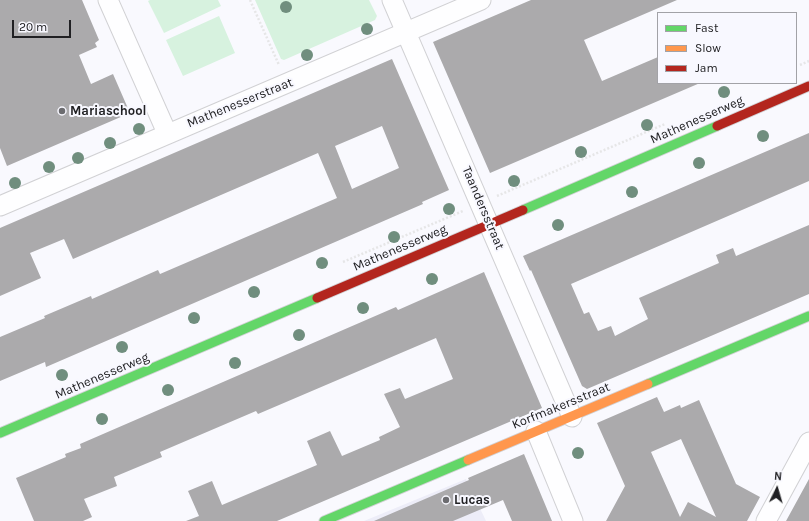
<!DOCTYPE html>
<html>
<head>
<meta charset="utf-8">
<style>
  body { margin:0 }
  #map { position:relative; width:809px; height:521px; overflow:hidden; background:#f9f9fe; font-family:Karla,sans-serif }
  canvas { display:block }
  .legend { position:absolute; left:657px; top:12px; width:140px; height:72px; box-sizing:border-box; background:#f8f8ff; border:1px solid #a2a2a7; margin:0; padding:5px 7px; list-style:none; font-size:12px; color:#202023 }
  .legend li { display:flex; align-items:center; gap:8px; height:20px }
  .legend b { width:20px; border:1px solid #a2a2a7 }
  .north { position:absolute; left:757px; top:469px; width:40px; height:40px; -webkit-text-stroke:3px #f8f8ff; paint-order:stroke; rotate:5deg; font-size:11px; font-weight:700; line-height:16px; text-align:center; color:#202023 }
  .north::after { content:''; display:block; margin:auto; width:14px; height:18px; background:#202023; clip-path:polygon(50% 0,100% 100%,50% 72%,0 100%) }
  .scale { position:absolute; left:12px; top:20px; width:59px; height:18px; box-sizing:border-box; border:2px solid #202023; border-top:0; padding-left:5px; font-size:12px; line-height:14px; white-space:nowrap; color:#202023; -webkit-text-stroke:3px #f8f8ff; paint-order:stroke }
</style>
</head>
<body>
<div id="map">
<canvas width="809" height="521"></canvas>
<ul class="legend">
<li><b style="height:5px;background:#63d668"></b>Fast</li>
<li><b style="height:5px;background:#ff974d"></b>Slow</li>
<li><b style="height:5px;background:#b3261e"></b>Jam</li>
</ul>
<div class="north">N</div>
<div class="scale">20 m</div>
</div>
<script>
const ctx = document.querySelector('canvas').getContext('2d');
ctx.lineJoin = 'round';
function fillPath(path, color) { ctx.fillStyle = color; ctx.fill(path, 'evenodd'); }
const poly = rows => new Path2D(rows.map(r => 'M' + r).join(''));
function trace(path, color, width, dash) { ctx.strokeStyle = color; ctx.lineWidth = width; ctx.lineCap = dash ? 'butt' : 'round'; ctx.setLineDash(dash || []); ctx.stroke(path); }
function label(font, color, halo, rows, align = 'center') {
  ctx.font = font + ' Karla,sans-serif'; ctx.lineWidth = 4; ctx.setLineDash([]); ctx.textBaseline = 'middle'; ctx.strokeStyle = halo; ctx.fillStyle = color; for (const [text, x, y, turn = 0] of rows) {
    ctx.save(); ctx.translate(x, y); ctx.rotate((+turn || 0) * Math.PI / 180); ctx.textAlign = isNaN(turn) ? turn : align; if (halo) ctx.strokeText(text, 0, 0); ctx.fillText(text, 0, 0); ctx.restore();
  }
}
fillPath(poly([
  [466,479,486,521,364,521]
]), '#ededf8');
fillPath(poly([
  [150,0,218,0,221,6,164,33,148,1],
  [255,0,369,0,377,16,375,20,284,60,281,59],
  [219,16,235,53,183,76,166,40]
]), '#d7f2df');
fillPath(poly([
  [0,0,82,0,99,40,95,43,97,47,79,55,91,84,113,74,130,113,7,166,0,148],
  [531,0,677,0,584,40,602,81,658,57,658,83,700,83,490,173,433,42],
  [392,59,449,190,422,202,423,204,46,367,45,362,0,381,0,337,45,318,44,316,91,296,92,299,158,270,160,274,337,198,318,153,73,259,64,239,30,253,41,278,0,296,0,228],
  [382,126,399,168,352,189,335,146],
  [809,133,809,181,571,284,584,314,589,312,598,331,611,326,615,336,648,319,639,298,719,263,716,255,733,248,736,256,809,225,809,294,587,389,582,386,531,270,530,271,523,256],
  [484,272,542,408,277,521,186,521,199,516,188,491,212,481,222,505,317,465,307,441,330,431,342,456,380,440,379,437,400,427,384,394,400,388,405,399,453,379,436,338,258,414,256,411,160,452,162,457,114,477,117,486,84,499,92,517,83,521,34,521,16,478,66,457,65,454,81,448,80,444,396,307,398,310],
  [657,397,664,412,680,405,681,408,699,400,736,484,760,497,747,521,606,521,625,486,597,423],
  [681,439,716,517,688,502,680,517,651,452],
  [524,454,552,521,512,521,503,500,453,521,374,521,469,480,468,478],
  [809,479,809,521,786,521]
]), '#abaaac');
const street = poly([
  [108,0,167,133],
  [392,0,572,417],
  [0,206,481,0],
  [536,431,573,521],
  [766,521,809,442]
]);
const fast = poly([
  [523,210,717,126],
  [648,384,809,316],
  [0,433,317,298],
  [324,521,468,460]
]);
const slow = poly([
  [468,460,648,384]
]);
const jam = poly([
  [717,126,809,86],
  [317,298,523,210]
]);
trace(street, '#d1d1d4', 21);
trace(fast, '#d1d1d4', 11);
trace(slow, '#d1d1d4', 11);
trace(jam, '#d1d1d4', 11);
trace(poly([
  [250,0,279,65],
  [800,65,809,61],
  [497,196,665,124],
  [343,262,463,211]
]), '#e6e6e7', 2.5, [2, 2]);
trace(street, '#fefeff', 19);
trace(fast, '#63d668', 9);
trace(slow, '#ff974d', 9);
trace(jam, '#b3261e', 9);
ctx.fillStyle = '#708e7e';
for (const [x, y] of [
  [286,7],
  [367,29],
  [307,55],
  [724,92],
  [647,125],
  [139,129],
  [763,136],
  [110,143],
  [581,152],
  [78,158],
  [699,163],
  [49,167],
  [514,181],
  [15,183],
  [632,192],
  [449,209],
  [558,225],
  [394,237],
  [322,263],
  [432,279],
  [254,292],
  [363,308],
  [194,318],
  [299,335],
  [122,347],
  [235,363],
  [62,375],
  [168,390],
  [102,419],
  [578,453]
]) { ctx.beginPath(); ctx.arc(x, y, 6, 0, 2 * Math.PI); ctx.fill(); }
for (const [x, y, r, color] of [
  [62,111,4,"#6c6c70"],
  [446,500,4,"#6c6c70"]
]) { const dot = new Path2D(); dot.arc(x, y, r, 0, 2 * Math.PI); ctx.fillStyle = color; ctx.fill(dot); trace(dot, '#f8f8ff', 1.5); }
label('13px', '#202023', '#f8f8ff', [
  ["Mathenesserstraat",240,103,-22],
  ["Mathenesserweg",697,120,-24],
  ["Taandersstraat",483,208,67],
  ["Mathenesserweg",400,248,-23],
  ["Mathenesserweg",102,376,-23],
  ["Korfmakersstraat",561,406,-22]
]);
label('bold 13px', '#202023', '#f8f8ff', [
  ["Mariaschool",70,111],
  ["Lucas",454,500]
], 'left');
</script>
</body>
</html>
